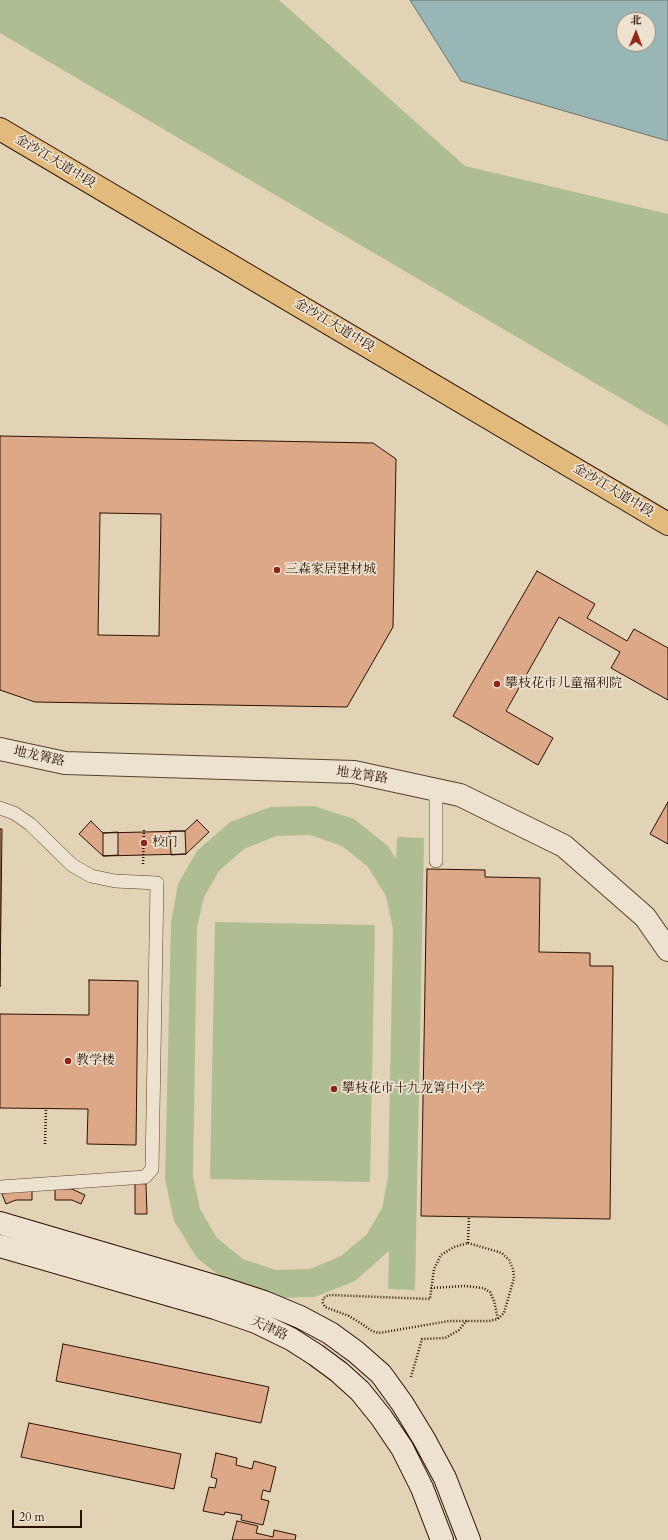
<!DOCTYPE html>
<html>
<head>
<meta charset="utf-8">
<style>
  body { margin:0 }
  #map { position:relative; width:668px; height:1540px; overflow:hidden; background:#e3d3b6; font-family:Cardo,"Noto Serif SC",serif }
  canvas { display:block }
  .north { position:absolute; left:616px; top:12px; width:40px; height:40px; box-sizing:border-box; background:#ede2d0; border:1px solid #9f8e7d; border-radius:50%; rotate:1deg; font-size:11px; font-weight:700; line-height:16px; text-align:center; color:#2b1100 }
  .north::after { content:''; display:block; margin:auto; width:14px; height:18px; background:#8f2418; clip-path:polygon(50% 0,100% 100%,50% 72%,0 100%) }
  .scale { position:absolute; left:12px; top:1510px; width:70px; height:18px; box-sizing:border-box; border:2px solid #2b1100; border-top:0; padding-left:5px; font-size:12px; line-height:14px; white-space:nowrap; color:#2b1100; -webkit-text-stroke:3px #ede2d0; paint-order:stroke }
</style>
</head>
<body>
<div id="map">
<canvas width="668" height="1540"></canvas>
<div class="north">北</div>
<div class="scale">20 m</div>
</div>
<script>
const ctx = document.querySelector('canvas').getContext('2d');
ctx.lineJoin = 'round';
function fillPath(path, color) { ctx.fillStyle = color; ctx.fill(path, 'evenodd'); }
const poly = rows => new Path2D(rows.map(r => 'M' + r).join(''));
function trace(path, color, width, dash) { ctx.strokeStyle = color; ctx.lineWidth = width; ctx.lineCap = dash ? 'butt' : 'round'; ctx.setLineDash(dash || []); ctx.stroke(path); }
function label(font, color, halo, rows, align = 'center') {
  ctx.font = font + ' Cardo,"Noto Serif SC",serif'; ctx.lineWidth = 3.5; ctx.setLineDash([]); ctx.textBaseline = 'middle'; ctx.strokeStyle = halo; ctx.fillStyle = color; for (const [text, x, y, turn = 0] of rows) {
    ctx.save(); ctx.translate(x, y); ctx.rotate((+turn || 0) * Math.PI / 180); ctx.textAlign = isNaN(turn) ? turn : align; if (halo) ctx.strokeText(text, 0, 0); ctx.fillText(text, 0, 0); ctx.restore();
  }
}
fillPath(poly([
  [0,0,279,0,465,166,668,214,668,426,0,33],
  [314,806,354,819,388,846,396,859,397,837,424,838,415,1290,388,1289,389,1251,355,1281,315,1297,271,1298,230,1284,197,1258,174,1221,165,1179,171,923,178,884,197,851,230,822,270,807],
  [310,835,342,846,368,867,386,896,393,929,388,1178,382,1208,367,1234,341,1256,310,1269,276,1270,243,1259,217,1238,200,1209,193,1176,197,927,204,897,219,871,244,849,276,836],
  [215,922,375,925,370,1182,210,1179]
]), '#aebe92');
const water = poly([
  [410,0,668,0,668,141,461,81,410,0],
  [624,20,648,20,648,44,624,44,624,20]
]);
fillPath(water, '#97b6b5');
trace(water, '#6c746d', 1);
const building = poly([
  [0,436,373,443,396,459,393,627,347,707,35,702,0,690,0,436],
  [100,513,161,514,159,636,98,635,100,513],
  [537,571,595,604,587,618,627,641,634,629,668,648,668,700,611,668,620,652,559,617,506,711,553,738,538,765,453,716,537,571],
  [668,802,668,844,650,834,668,802],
  [197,820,209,832,186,854,171,855,170,831,185,831,197,820],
  [91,821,103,833,118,832,118,855,103,856,79,834,91,821],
  [0,829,2,829,0,987,0,829],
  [185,831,186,854,103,856,103,833,185,831],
  [427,869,485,870,485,877,540,878,539,952,590,953,590,966,613,966,610,1219,421,1216,427,869],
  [89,980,138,981,136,1145,87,1144,88,1109,0,1108,0,1014,89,1015,89,980],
  [135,1183,146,1184,147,1214,135,1214,135,1183],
  [15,1188,32,1188,32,1200,16,1200,6,1204,2,1194,15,1188],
  [55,1188,72,1189,85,1195,81,1204,72,1200,55,1200,55,1188],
  [63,1344,269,1387,261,1423,56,1381,63,1344],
  [29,1423,181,1454,174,1489,21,1457,29,1423],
  [216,1453,237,1458,236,1465,252,1469,254,1461,276,1467,270,1492,263,1490,261,1499,269,1501,263,1525,241,1520,242,1515,225,1512,224,1515,203,1511,209,1487,215,1488,217,1479,211,1477,216,1453],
  [237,1521,258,1526,256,1533,273,1537,274,1530,296,1535,295,1540,232,1540,237,1521]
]);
fillPath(building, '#dda888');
trace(building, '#2b1100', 1);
const lane = poly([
  [0,808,14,813,30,824,72,865,91,876,115,881,157,883,152,1169,145,1177,0,1187],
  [436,861,436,790]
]);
const street = poly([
  [0,749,65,763,354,772,460,795,564,846,645,917,668,950]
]);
const secondary = poly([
  [0,1223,221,1288,264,1302,300,1317,330,1333,356,1352,381,1374,402,1403,424,1439,445,1478,469,1540],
  [0,1246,215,1308,256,1322,291,1339,316,1355,339,1372,360,1391,381,1417,402,1448,422,1488,442,1540]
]);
const primary = poly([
  [0,129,668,524]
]);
trace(lane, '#59422e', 14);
trace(street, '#59422e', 24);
trace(secondary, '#2b1100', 24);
trace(primary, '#2b1100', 24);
trace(poly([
  [143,864,144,829],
  [45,1144,46,1109],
  [468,1243,502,1253,509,1260,513,1269,514,1278,504,1313,498,1319,489,1321,449,1321,379,1333,372,1331,362,1324,349,1316,325,1307,323,1303,323,1299,326,1296,331,1295,430,1299,434,1269,441,1255,454,1247,468,1243],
  [468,1243,469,1216],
  [431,1288,465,1286,483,1288,490,1292,494,1301,498,1319],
  [411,1377,422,1339,445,1338,459,1330,467,1320]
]), '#2b1100', 2.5, [1, 2]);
trace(lane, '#ede2d0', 13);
trace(street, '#ede2d0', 22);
trace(secondary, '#ede2d0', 22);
trace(primary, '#e2ba7b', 22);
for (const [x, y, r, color] of [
  [277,570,4,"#8f2418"],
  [497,684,4,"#8f2418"],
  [144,843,4,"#8f2418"],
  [68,1061,4,"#8f2418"],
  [334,1089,4,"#8f2418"]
]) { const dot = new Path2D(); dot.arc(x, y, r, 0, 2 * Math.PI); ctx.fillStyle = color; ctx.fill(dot); trace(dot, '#ede2d0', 1.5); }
label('13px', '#2b1100', '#ede2d0', [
  ["金沙江大道中段",55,162,31],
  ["金沙江大道中段",334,326,31],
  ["金沙江大道中段",613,491,31],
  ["地龙箐路",39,757,12],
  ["地龙箐路",362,776,8],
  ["天津路",269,1329,25]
]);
label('13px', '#2b1100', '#ede2d0', [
  ["三森家居建材城",285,570],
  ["攀枝花市儿童福利院",505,684],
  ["校门",152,843],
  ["教学楼",76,1061],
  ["攀枝花市十九龙箐中小学",342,1089]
], 'left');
</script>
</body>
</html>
